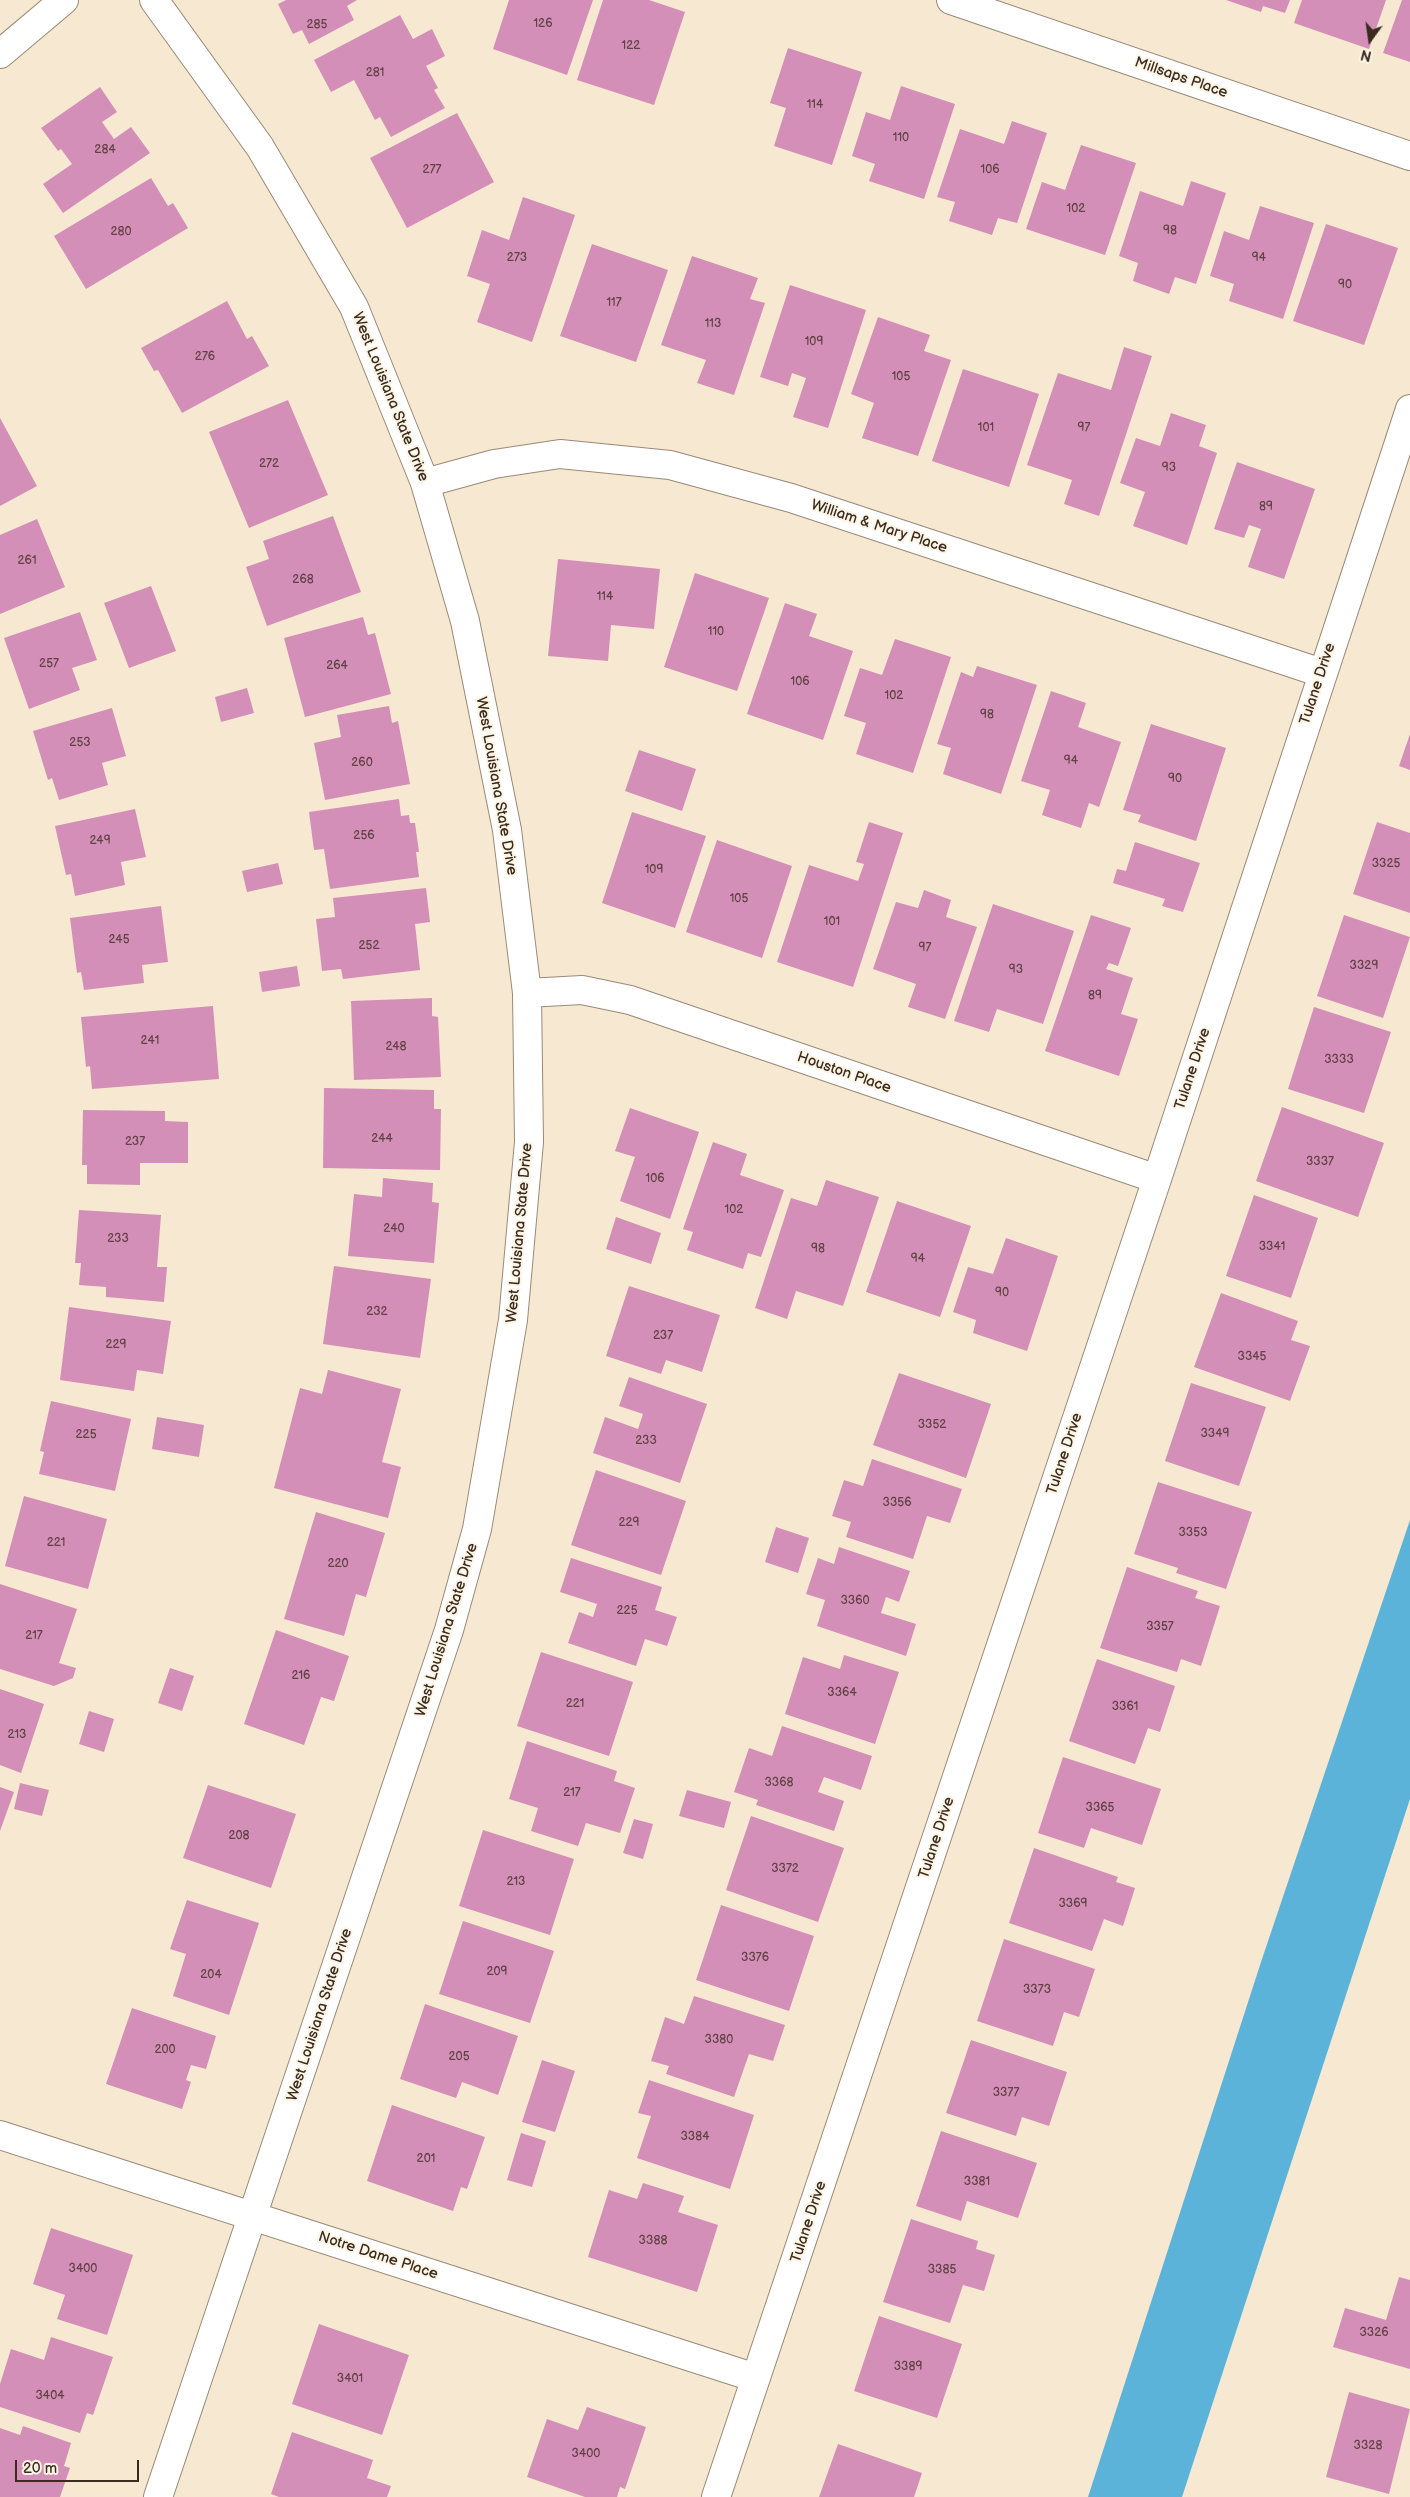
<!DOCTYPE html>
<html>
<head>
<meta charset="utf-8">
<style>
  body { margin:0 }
  #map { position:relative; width:1410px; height:2497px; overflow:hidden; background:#f7e8d1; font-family:"Balsamiq Sans",sans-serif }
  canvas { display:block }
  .north { position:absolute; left:1345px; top:15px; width:50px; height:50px; -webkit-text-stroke:4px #fcf5e5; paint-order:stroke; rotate:194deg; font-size:14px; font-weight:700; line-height:20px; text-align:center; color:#3b2a1e }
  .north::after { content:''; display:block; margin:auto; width:18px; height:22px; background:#3b2a1e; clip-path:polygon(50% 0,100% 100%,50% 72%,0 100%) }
  .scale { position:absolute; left:15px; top:2460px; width:124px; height:22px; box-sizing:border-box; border:2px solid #3b2a1e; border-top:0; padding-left:6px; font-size:15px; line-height:18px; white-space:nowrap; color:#3b2a1e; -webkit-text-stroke:4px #fcf5e5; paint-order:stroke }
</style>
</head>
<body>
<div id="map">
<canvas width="1410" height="2497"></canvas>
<div class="north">N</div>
<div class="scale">20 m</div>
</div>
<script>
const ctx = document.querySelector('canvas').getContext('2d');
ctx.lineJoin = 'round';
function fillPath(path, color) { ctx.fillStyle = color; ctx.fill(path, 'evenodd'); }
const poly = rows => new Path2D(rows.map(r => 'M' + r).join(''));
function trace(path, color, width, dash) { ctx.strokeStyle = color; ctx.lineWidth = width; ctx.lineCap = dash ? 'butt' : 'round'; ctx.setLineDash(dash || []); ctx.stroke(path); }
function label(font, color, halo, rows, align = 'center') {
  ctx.font = font + ' "Balsamiq Sans",sans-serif'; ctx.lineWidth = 4; ctx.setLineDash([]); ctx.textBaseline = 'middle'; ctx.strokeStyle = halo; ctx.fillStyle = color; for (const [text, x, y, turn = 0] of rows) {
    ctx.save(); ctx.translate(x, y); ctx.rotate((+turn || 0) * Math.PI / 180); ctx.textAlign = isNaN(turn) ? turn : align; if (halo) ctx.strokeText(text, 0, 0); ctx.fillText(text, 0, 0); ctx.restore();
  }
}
fillPath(poly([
  [1410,1520,1410,1799,1182,2497,1088,2497,1261,1962]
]), '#5cb3d9');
fillPath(poly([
  [286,0,357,0,347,6,354,20,309,44,302,30,293,34,278,4],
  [509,0,593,0,567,75,493,49],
  [603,0,649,0,685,12,654,105,577,80],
  [1226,0,1290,0,1285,13,1263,6,1261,12],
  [1302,0,1386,0,1369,49,1294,23],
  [1402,0,1410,0,1410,62,1383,53],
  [400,15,413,39,432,29,445,56,426,66,438,88,434,90,445,108,391,137,380,117,375,120,354,80,331,92,314,60],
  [788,48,862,72,832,165,774,146,786,108,770,103],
  [901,86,955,104,924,199,869,181,875,164,852,156,866,112,890,120],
  [100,87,117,112,102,122,114,139,131,127,150,153,63,213,43,184,72,164,61,149,58,151,41,128],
  [457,113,494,182,407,228,370,158],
  [1012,121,1047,133,1017,223,998,218,992,235,949,221,955,202,937,197,960,129,1004,144],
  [1081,145,1136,163,1105,255,1026,229,1042,182,1065,190],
  [151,178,168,206,173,203,188,228,86,289,54,236],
  [1191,181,1226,193,1196,284,1175,277,1169,294,1133,281,1138,263,1119,256,1140,191,1183,206],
  [523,197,575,215,532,342,477,322,490,284,467,276,482,230,509,240],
  [1260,206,1314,223,1283,319,1229,301,1234,284,1210,276,1224,231,1249,240],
  [1326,224,1398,248,1364,345,1293,321],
  [592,244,668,270,636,362,560,336],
  [692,256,758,278,750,299,765,303,734,395,697,383,706,360,661,345],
  [790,285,866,310,828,428,793,417,806,378,792,373,788,386,760,377],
  [227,301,247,339,252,336,269,366,182,413,158,370,154,371,141,348],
  [878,317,930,335,924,351,951,360,918,456,862,438,874,403,851,394],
  [1124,347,1152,356,1099,516,1064,504,1072,480,1027,465,1058,373,1111,390],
  [963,369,1039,394,1009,487,932,461],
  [288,400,328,495,249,528,209,432],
  [1171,413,1206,425,1199,446,1217,453,1187,545,1133,526,1145,492,1120,483,1136,438,1160,446],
  [0,418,37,486,0,506],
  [1237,462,1315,489,1284,579,1248,567,1261,529,1249,525,1244,538,1214,529],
  [333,516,361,592,267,626,246,567,269,559,263,541],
  [37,519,65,587,0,614,0,535],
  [558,559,660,569,654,629,611,625,608,661,548,656],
  [695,573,769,598,737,691,664,667],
  [151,586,176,651,129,668,104,603],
  [785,603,817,614,809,636,853,651,823,740,747,714],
  [80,612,97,660,72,668,80,690,29,709,4,638],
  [363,617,368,635,375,633,391,694,305,717,284,638],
  [895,639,951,657,913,773,856,754,866,723,844,716,860,668,882,675],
  [977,666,1037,685,1001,794,943,774,951,748,937,744,961,672,973,677],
  [247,688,254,713,221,722,215,697],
  [1051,691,1086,703,1078,727,1121,742,1099,807,1089,803,1081,828,1042,815,1050,790,1021,781],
  [389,706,392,723,398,721,410,784,325,800,314,743,341,737,337,715],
  [112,708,126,756,102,763,108,785,59,800,52,778,48,780,33,731],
  [1151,724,1226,748,1196,841,1138,822,1141,815,1123,810],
  [1410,734,1410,770,1399,766],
  [639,750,696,769,682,811,625,791],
  [399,799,401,816,409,815,410,823,415,823,419,852,416,852,419,877,330,889,324,849,314,850,309,812],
  [135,809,146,857,121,862,125,885,75,896,71,874,66,875,55,826],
  [632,812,706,836,675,928,602,903],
  [869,822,903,833,853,987,777,962,809,865,858,881,864,864,856,862],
  [1377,822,1410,833,1410,913,1353,894],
  [717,840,792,866,762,958,686,932],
  [1135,842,1200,863,1183,912,1162,906,1165,899,1113,883,1117,869,1126,871],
  [278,863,283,884,247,892,242,871],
  [426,888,430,922,415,924,420,970,343,979,341,969,322,971,316,919,335,917,333,898],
  [924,890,951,900,946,917,977,927,945,1019,908,1007,916,984,873,969,896,902,918,908],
  [993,904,1074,931,1043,1024,997,1009,989,1032,954,1021],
  [161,906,168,962,142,965,144,983,84,990,81,972,77,973,70,918],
  [1091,915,1131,928,1118,966,1109,963,1106,969,1133,978,1121,1014,1138,1019,1119,1076,1045,1051],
  [1344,915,1410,937,1383,1018,1317,996],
  [297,966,300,986,262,992,259,972],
  [432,998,432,1016,438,1017,441,1077,354,1080,351,1001],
  [213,1006,219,1079,92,1089,90,1066,86,1067,81,1017],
  [1314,1007,1391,1032,1364,1113,1288,1089],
  [324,1088,434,1090,434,1109,441,1109,440,1170,323,1168],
  [1282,1107,1384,1143,1358,1217,1256,1181],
  [630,1108,699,1132,670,1219,620,1201,635,1157,615,1151],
  [83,1110,165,1111,165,1121,188,1122,188,1163,140,1163,140,1185,87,1184,87,1165,82,1165],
  [713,1142,747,1154,740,1175,784,1190,761,1257,748,1253,743,1269,687,1250,693,1232,683,1229],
  [383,1178,433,1183,432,1202,439,1203,434,1263,348,1256,354,1194,382,1197],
  [826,1180,879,1197,843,1306,796,1291,787,1319,755,1308,791,1198,817,1206],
  [1254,1195,1318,1218,1291,1298,1226,1276],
  [897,1201,971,1226,940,1317,866,1292],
  [79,1210,161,1215,157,1267,167,1267,164,1302,106,1297,106,1287,79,1285,81,1263,75,1263],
  [616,1217,661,1233,651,1264,606,1249],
  [1006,1238,1058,1256,1027,1351,973,1333,976,1320,953,1312,968,1267,993,1274],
  [334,1266,431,1279,420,1358,323,1344],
  [629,1286,720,1315,702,1372,666,1360,661,1374,606,1356],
  [1221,1293,1298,1321,1291,1340,1310,1346,1290,1401,1194,1367],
  [69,1307,171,1321,163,1374,137,1370,134,1391,60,1380],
  [328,1370,401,1389,382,1462,401,1467,388,1518,274,1488,300,1388,322,1394],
  [899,1373,991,1404,966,1478,873,1445],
  [629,1377,707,1404,680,1483,593,1453,605,1417,638,1429,643,1414,619,1406],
  [1191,1383,1266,1407,1239,1486,1165,1461],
  [51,1401,131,1419,115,1491,39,1474,44,1452,40,1451],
  [157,1417,204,1425,199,1457,152,1449],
  [872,1459,962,1489,950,1523,927,1516,913,1559,846,1537,851,1522,832,1516,844,1480,863,1486],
  [596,1470,686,1501,661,1575,571,1545],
  [1158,1482,1252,1512,1226,1589,1176,1573,1178,1568,1134,1554],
  [24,1496,107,1519,88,1589,5,1566],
  [316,1512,385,1533,366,1597,356,1594,344,1636,284,1619],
  [776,1527,809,1538,798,1573,765,1562],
  [839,1547,910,1571,899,1602,886,1597,881,1613,916,1624,906,1656,817,1626,825,1600,806,1594,818,1558,834,1564],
  [571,1558,662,1587,655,1610,677,1617,667,1646,645,1639,636,1666,568,1643,579,1612,593,1617,597,1604,560,1592],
  [1127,1567,1198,1591,1195,1598,1220,1606,1201,1666,1181,1659,1177,1672,1100,1648],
  [0,1584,77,1609,59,1663,76,1668,73,1678,54,1686,0,1669],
  [276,1630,349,1656,334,1701,321,1697,304,1745,244,1724],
  [541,1652,633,1682,609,1756,517,1726],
  [844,1655,899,1672,875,1744,785,1714,803,1657,840,1669],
  [1097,1659,1175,1686,1160,1732,1148,1728,1135,1764,1069,1741],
  [170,1668,194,1676,182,1711,158,1703],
  [0,1689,44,1704,21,1773,0,1765],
  [89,1711,114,1719,104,1752,79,1744],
  [782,1726,872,1756,861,1790,824,1777,818,1792,844,1801,834,1831,756,1805,758,1800,734,1792,749,1748,772,1756],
  [527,1741,617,1771,614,1781,635,1788,620,1833,586,1823,578,1846,531,1831,538,1808,509,1799],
  [1063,1757,1161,1789,1142,1845,1091,1828,1084,1848,1038,1833],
  [20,1783,49,1790,42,1816,14,1809],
  [208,1785,296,1814,271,1888,183,1858],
  [0,1787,14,1792,0,1831],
  [687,1790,731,1802,724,1828,679,1816],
  [751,1816,844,1848,818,1922,726,1890],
  [634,1819,653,1824,643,1859,623,1853],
  [483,1830,574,1859,550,1935,459,1906],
  [1034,1848,1118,1877,1116,1882,1135,1888,1123,1926,1104,1919,1092,1951,1009,1923],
  [187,1900,259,1923,229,2015,173,1996,186,1954,170,1949],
  [721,1905,814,1936,789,2011,696,1980],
  [463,1921,554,1951,530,2023,439,1994],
  [1004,1939,1095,1969,1079,2017,1064,2012,1053,2046,977,2021],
  [694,1996,785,2025,773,2061,749,2054,734,2097,666,2074,669,2066,651,2061,665,2017,684,2024],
  [425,2004,518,2036,498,2095,462,2082,456,2098,400,2079],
  [132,2008,216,2036,206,2069,191,2065,186,2080,191,2082,182,2109,106,2084],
  [971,2040,1067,2072,1049,2126,1022,2117,1016,2136,946,2113],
  [542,2060,575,2071,555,2132,522,2122],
  [649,2080,754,2115,730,2189,637,2158,651,2116,638,2113],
  [392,2105,485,2137,467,2189,461,2187,453,2211,367,2181],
  [941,2131,1037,2163,1018,2218,967,2201,961,2221,916,2206],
  [521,2133,546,2141,532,2187,507,2180],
  [643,2183,684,2196,678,2212,718,2225,697,2292,588,2257,609,2190,637,2199],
  [911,2219,978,2241,976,2249,995,2255,984,2291,963,2285,950,2323,883,2302],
  [51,2228,133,2255,107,2335,57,2319,65,2295,33,2284],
  [1399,2277,1410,2280,1410,2369,1333,2347,1345,2308,1386,2320],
  [879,2316,962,2344,937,2418,854,2391],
  [319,2324,409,2355,382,2435,292,2404],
  [51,2337,113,2357,93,2415,87,2413,80,2433,0,2407,0,2384,11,2349,44,2360],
  [1349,2392,1410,2409,1389,2494,1326,2477],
  [587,2407,646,2427,625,2489,620,2487,617,2497,585,2497,527,2477,547,2419,578,2430],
  [23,2426,71,2443,64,2466,70,2468,60,2497,0,2497,0,2428,20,2435],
  [292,2432,373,2460,367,2478,391,2486,387,2497,279,2497,271,2494],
  [838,2444,922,2473,914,2497,819,2497]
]), '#d48fb8');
const street = poly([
  [154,0,260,147,354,307,425,483,465,621,507,830,527,993,529,1142,513,1320,477,1529,449,1630,158,2497],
  [951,0,1410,156],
  [0,54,64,0],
  [425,483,494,464,560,454,670,465,791,498,1322,673],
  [527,993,582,990,630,1000,1157,1179],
  [0,2135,756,2378],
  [716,2497,1157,1179,1410,409]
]);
trace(street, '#998978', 30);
trace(street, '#fff', 28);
label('12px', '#614344', null, [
  ["126",543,24],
  ["285",317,25],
  ["122",631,46],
  ["281",375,73],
  ["114",815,105],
  ["110",901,138],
  ["284",105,150],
  ["277",432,170],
  ["106",990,170],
  ["102",1076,209],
  ["98",1170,231],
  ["280",121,232],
  ["273",517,258],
  ["94",1259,258],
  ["90",1345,285],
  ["117",614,303],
  ["113",713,324],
  ["109",814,342],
  ["276",205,357],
  ["105",901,377],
  ["101",986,428],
  ["97",1084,428],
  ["272",269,464],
  ["93",1169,468],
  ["89",1266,507],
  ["261",27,561],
  ["268",303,580],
  ["114",605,597],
  ["110",716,632],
  ["257",49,664],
  ["264",337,666],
  ["106",800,682],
  ["102",894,696],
  ["98",987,715],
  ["253",80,743],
  ["94",1071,761],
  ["260",362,763],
  ["90",1175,779],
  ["256",364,836],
  ["249",100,841],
  ["3325",1386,864],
  ["109",654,870],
  ["105",739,899],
  ["101",832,922],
  ["245",119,940],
  ["252",369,946],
  ["97",925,948],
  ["3329",1364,966],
  ["93",1016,970],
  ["89",1095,996],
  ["241",150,1041],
  ["248",396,1047],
  ["3333",1339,1060],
  ["244",382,1139],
  ["237",135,1142],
  ["3337",1320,1162],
  ["106",655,1179],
  ["102",734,1210],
  ["240",394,1229],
  ["233",118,1239],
  ["3341",1272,1247],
  ["98",818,1249],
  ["94",918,1259],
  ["90",1002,1293],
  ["232",377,1312],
  ["237",663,1336],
  ["229",116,1345],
  ["3345",1252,1357],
  ["3352",932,1425],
  ["3349",1215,1434],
  ["225",86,1435],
  ["233",646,1441],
  ["3356",897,1503],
  ["229",629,1523],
  ["3353",1193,1533],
  ["221",56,1543],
  ["220",338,1564],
  ["3360",855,1601],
  ["225",627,1611],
  ["3357",1160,1627],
  ["217",34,1636],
  ["216",301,1676],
  ["3364",842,1693],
  ["221",575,1704],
  ["3361",1125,1707],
  ["213",17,1735],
  ["3368",779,1783],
  ["217",572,1793],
  ["3365",1100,1808],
  ["208",239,1836],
  ["3372",785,1869],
  ["213",516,1882],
  ["3369",1073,1904],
  ["3376",755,1958],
  ["209",497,1972],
  ["204",211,1975],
  ["3373",1037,1990],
  ["3380",719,2040],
  ["200",165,2050],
  ["205",459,2057],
  ["3377",1006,2093],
  ["3384",695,2137],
  ["201",426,2159],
  ["3381",977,2182],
  ["3388",653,2241],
  ["3400",83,2269],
  ["3385",942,2270],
  ["3326",1374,2333],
  ["3389",908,2367],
  ["3401",350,2379],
  ["3404",50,2396],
  ["3328",1368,2446],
  ["3400",586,2454]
]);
label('15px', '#3b2a1e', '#fcf5e5', [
  ["Millsaps Place",1181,78,19],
  ["West Louisiana State Drive",390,397,68],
  ["William & Mary Place",879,527,18],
  ["Tulane Drive",1318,684,-72],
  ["West Louisiana State Drive",496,786,80],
  ["Tulane Drive",1193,1069,-72],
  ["Houston Place",844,1073,19],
  ["West Louisiana State Drive",520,1233,-85],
  ["Tulane Drive",1065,1454,-72],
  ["West Louisiana State Drive",447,1630,-73],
  ["Tulane Drive",937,1838,-72],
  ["West Louisiana State Drive",320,2015,-72],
  ["Tulane Drive",809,2222,-72],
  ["Notre Dame Place",378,2256,18]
]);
</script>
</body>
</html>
